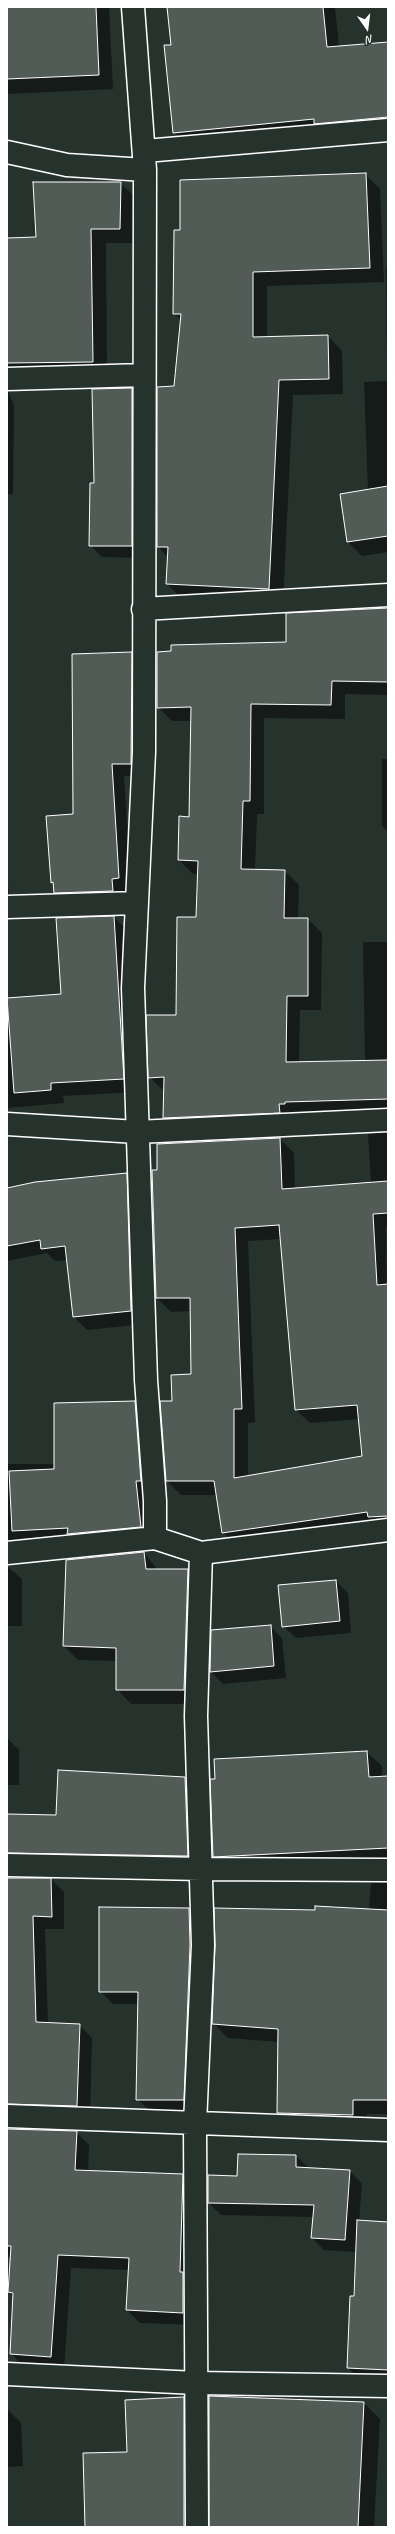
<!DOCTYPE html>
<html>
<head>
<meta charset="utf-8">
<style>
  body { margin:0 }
  #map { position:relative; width:395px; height:2534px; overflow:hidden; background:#26332d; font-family:Caveat,sans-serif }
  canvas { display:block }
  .frame { position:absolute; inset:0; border:8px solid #fff; pointer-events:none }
  .north { position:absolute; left:347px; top:8px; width:40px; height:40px; -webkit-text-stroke:3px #26332d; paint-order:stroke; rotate:166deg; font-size:11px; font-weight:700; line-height:16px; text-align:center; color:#fff }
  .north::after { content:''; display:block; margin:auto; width:14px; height:18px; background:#fff; clip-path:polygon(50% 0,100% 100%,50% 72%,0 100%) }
</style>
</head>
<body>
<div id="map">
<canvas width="395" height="2534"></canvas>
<div class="frame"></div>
<div class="north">N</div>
</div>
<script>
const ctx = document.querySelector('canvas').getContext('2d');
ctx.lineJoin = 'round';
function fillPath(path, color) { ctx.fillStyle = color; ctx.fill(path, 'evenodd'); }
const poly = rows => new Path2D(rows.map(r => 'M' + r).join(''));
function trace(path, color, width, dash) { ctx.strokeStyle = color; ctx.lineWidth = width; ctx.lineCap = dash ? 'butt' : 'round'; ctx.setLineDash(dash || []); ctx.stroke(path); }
fillPath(poly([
  [7,7,109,7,113,89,7,94],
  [168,7,335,7,339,47,388,43,388,132,188,146,174,132,172,45],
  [366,175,380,189,384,282,267,286,267,338,328,336,342,351,343,394,293,395,283,603,181,598,167,584,168,557,158,547,182,321,174,314,181,231],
  [120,183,135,197,134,243,106,243,107,376,15,377,9,394,14,405,13,494,7,494,7,239,37,238],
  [386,266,388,266,388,552,362,556,348,542,341,495,368,490,364,382,387,381],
  [132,389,144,401,144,558,102,557,90,545,95,484],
  [388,610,388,695,345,694,345,719,264,718,264,814,257,814,255,871,285,871,299,885,298,919,308,919,322,933,321,1010,300,1010,299,1063,365,1061,363,942,388,942,388,1122,178,1132,164,1118,164,1091,149,1077,177,1017,197,918,198,874,193,874,179,860,190,818,191,721,172,721,158,707,287,643],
  [131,653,144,666,143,776,124,776,131,890,123,891,124,903,67,905,55,893,52,882],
  [382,759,388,759,388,832,382,826],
  [7,872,9,895,7,896],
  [114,917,127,930,136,1092,63,1096,64,1103,7,1108,7,999,62,995],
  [388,1132,388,1227,386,1227,388,1417,310,1423,296,1410,281,1239,248,1241,255,1422,248,1423,248,1476,363,1456,388,1430,388,1527,237,1546,223,1532,217,1495,181,1495,167,1481,173,1402,192,1375,191,1311,171,1312,157,1298,153,1171,280,1139,294,1153,295,1189,371,1183,368,1134],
  [126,1174,139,1187,144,1324,87,1330,74,1317,68,1260,55,1261,47,1253,7,1261,7,1188],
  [135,1402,147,1415,153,1539,12,1555,7,1565,7,1464,55,1464],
  [144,1553,158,1570,188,1570,202,1584,198,1704,131,1704,117,1689,117,1661,78,1660,64,1646],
  [7,1566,22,1579,22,1626,7,1626],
  [336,1581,348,1593,351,1633,296,1638,283,1626],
  [270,1626,282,1638,286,1678,223,1684,211,1672],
  [7,1738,19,1750,19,1785,7,1785],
  [367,1752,382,1766,382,1778,388,1777,388,1872,228,1871,214,1856],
  [185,1778,197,1791,200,1868,36,1865,24,1852],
  [7,1879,51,1879,64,1892,64,1929,45,1929,48,2024,79,2025,92,2038,90,2118,9,2123,8,2130,76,2132,89,2145,88,2171,182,2175,195,2187,196,2325,140,2323,127,2310,129,2270,71,2268,64,2369,23,2366,11,2353,14,2297,9,2292,11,2257,7,2257],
  [371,1883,388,1883,388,2114,367,2114,367,2129,293,2128,278,2113,279,2042,228,2038,213,2023,369,1910],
  [189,1909,201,1921,195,2112,150,2111,137,2099,138,2004,113,2004,100,1991],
  [239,2155,296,2156,309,2168,350,2171,362,2184,359,2222,388,2223,388,2383,363,2382,348,2368,356,2252,324,2250,312,2238,314,2217,221,2215,209,2203,238,2177],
  [210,2397,364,2403,380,2419,374,2527,210,2527],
  [183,2398,199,2413,200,2527,86,2527,128,2453],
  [7,2409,21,2423,23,2466,7,2467]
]), '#0007');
const building = poly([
  [7,7,96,7,99,75,7,79,7,7],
  [167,7,323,7,327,47,388,42,388,117,314,124,314,119,173,133,164,45,171,45,167,7],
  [366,173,370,268,253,272,253,337,328,335,329,379,279,380,269,589,166,584,168,547,157,547,157,387,174,386,181,314,173,314,174,230,180,230,180,180,366,173],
  [33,182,121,182,120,229,91,229,93,362,7,363,7,238,36,237,33,182],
  [132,388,132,546,89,546,90,483,94,483,92,389,132,388],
  [388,486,388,536,347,542,340,494,388,486],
  [388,608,388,682,332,681,331,705,251,704,250,801,243,801,241,869,285,870,284,918,308,918,308,996,287,996,286,1062,388,1060,388,1099,285,1102,285,1104,279,1104,280,1113,163,1118,164,1077,148,1078,146,1015,176,1015,177,917,196,917,198,861,178,860,179,816,189,817,191,707,157,708,157,652,171,651,171,645,286,642,286,613,388,608],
  [132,652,131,764,112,764,119,878,112,879,113,891,54,893,53,882,51,883,46,816,73,814,72,654,132,652],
  [114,916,124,1079,51,1083,51,1090,14,1093,7,998,61,994,56,918,114,916],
  [280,1138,282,1189,388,1181,388,1213,373,1214,377,1285,388,1284,388,1516,368,1517,367,1512,222,1533,214,1481,166,1481,160,1401,172,1401,171,1375,191,1374,190,1298,156,1298,152,1170,157,1170,157,1144,280,1138],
  [279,1225,295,1410,357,1405,362,1456,234,1478,234,1409,242,1409,235,1228,279,1225],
  [127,1173,131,1311,73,1317,65,1246,41,1249,40,1240,7,1246,7,1188,35,1182,127,1173],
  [135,1401,141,1481,136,1481,141,1527,67,1534,68,1528,12,1531,9,1471,54,1469,54,1403,135,1401],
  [144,1552,146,1569,188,1569,184,1690,116,1690,116,1648,63,1646,66,1560,144,1552],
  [336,1580,340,1621,282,1627,278,1585,336,1580],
  [271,1625,274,1666,210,1672,211,1630,271,1625],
  [367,1751,369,1777,388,1776,388,1848,213,1857,210,1779,215,1779,214,1759,367,1751],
  [58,1770,185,1777,188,1856,7,1853,7,1814,56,1815,58,1770],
  [7,1878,51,1878,52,1917,33,1916,36,2022,80,2024,77,2106,7,2104,7,1878],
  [315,1906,388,1910,388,2100,353,2100,353,2115,277,2113,278,2029,212,2024,215,1946,214,1908,315,1910,315,1906],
  [99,1907,189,1908,190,1945,184,2100,136,2100,138,1992,99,1992,99,1907],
  [7,2129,77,2131,75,2170,183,2174,180,2272,183,2272,183,2313,126,2310,129,2258,58,2255,51,2357,10,2354,13,2293,8,2292,11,2246,7,2246,7,2129],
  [238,2154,296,2155,296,2167,350,2170,345,2240,311,2238,314,2205,208,2203,208,2175,237,2176,238,2154],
  [357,2220,388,2222,388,2370,347,2368,350,2296,354,2296,357,2220],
  [209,2396,364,2402,358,2527,209,2527,209,2396],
  [184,2397,184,2527,85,2527,83,2453,127,2452,125,2400,184,2397]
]);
fillPath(building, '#515c57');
trace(building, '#fff', 1);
const minor = poly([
  [133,7,145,170,144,752,133,988,146,1380,155,1501,155,1538,201,1553,388,1530],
  [145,151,388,130],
  [7,152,67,165,145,170],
  [7,379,144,375],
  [143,609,388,595],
  [7,907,137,903],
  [7,1124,137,1132,388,1120],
  [7,1553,155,1538],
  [7,1865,201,1869,388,1870],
  [7,2116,388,2130],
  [7,2374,197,2383,388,2386],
  [197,2527,195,2124,203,1945,196,1716,201,1553]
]);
trace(minor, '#fff', 25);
trace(minor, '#26332d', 22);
</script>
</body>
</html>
